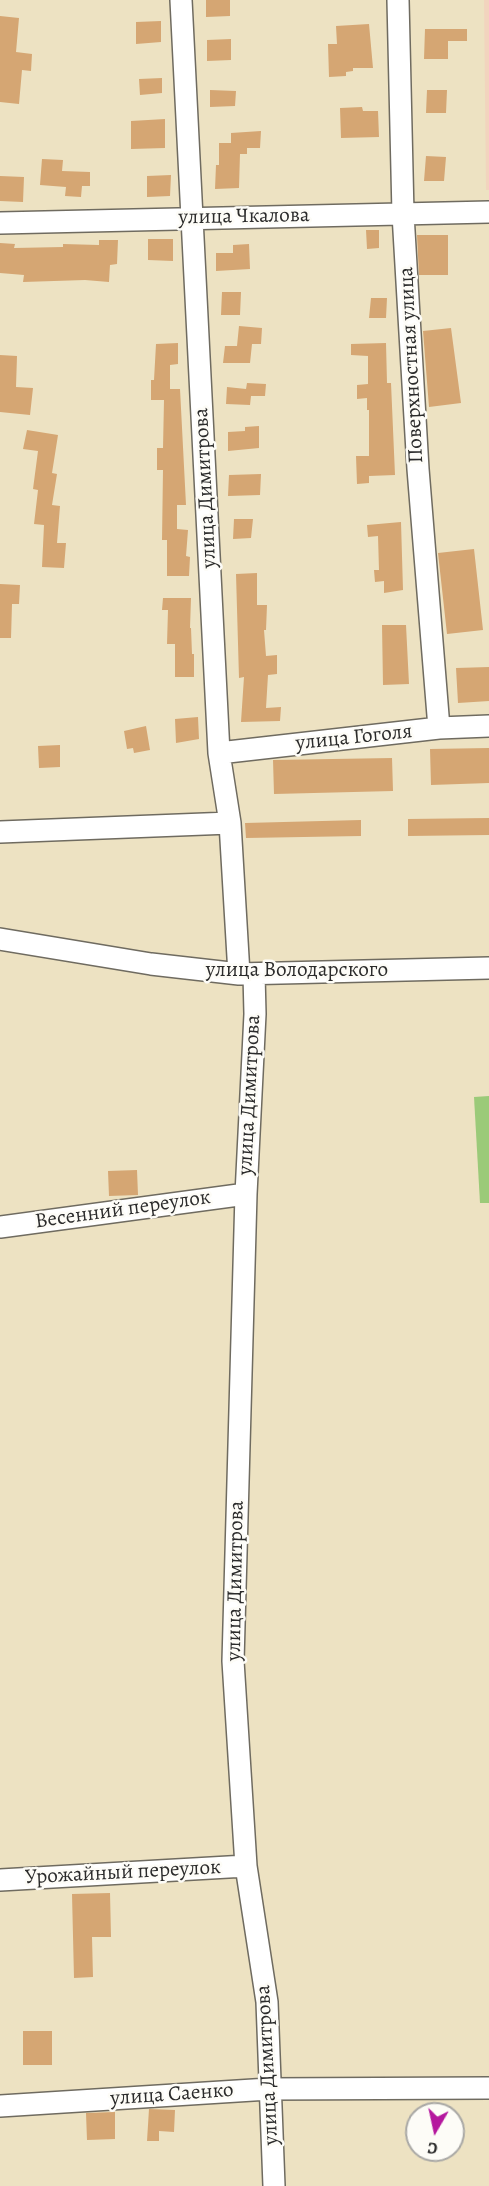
<!DOCTYPE html>
<html>
<head>
<meta charset="utf-8">
<style>
  body { margin:0 }
  #map { position:relative; width:489px; height:2186px; overflow:hidden; background:#ede2c2; font-family:Alegreya,serif }
  canvas { display:block }
  .north { position:absolute; left:405px; top:2102px; width:60px; height:60px; box-sizing:border-box; background:#fdfcf7; border:2px solid #a9a8a5; border-radius:50%; rotate:189deg; font-size:16px; font-weight:700; line-height:24px; text-align:center; color:#2b2b2b }
  .north::after { content:''; display:block; margin:auto; width:21px; height:27px; background:#b5179e; clip-path:polygon(50% 0,100% 100%,50% 72%,0 100%) }
</style>
</head>
<body>
<div id="map">
<canvas width="489" height="2186"></canvas>
<div class="north">С</div>
</div>
<script>
const ctx = document.querySelector('canvas').getContext('2d');
ctx.lineJoin = 'round';
function fillPath(path, color) { ctx.fillStyle = color; ctx.fill(path, 'evenodd'); }
const poly = rows => new Path2D(rows.map(r => 'M' + r).join(''));
function trace(path, color, width, dash) { ctx.strokeStyle = color; ctx.lineWidth = width; ctx.lineCap = dash ? 'butt' : 'round'; ctx.setLineDash(dash || []); ctx.stroke(path); }
function label(font, color, halo, rows, align = 'center') {
  ctx.font = font + ' Alegreya,serif'; ctx.lineWidth = 5; ctx.setLineDash([]); ctx.textBaseline = 'middle'; ctx.strokeStyle = halo; ctx.fillStyle = color; for (const [text, x, y, turn = 0] of rows) {
    ctx.save(); ctx.translate(x, y); ctx.rotate((+turn || 0) * Math.PI / 180); ctx.textAlign = isNaN(turn) ? turn : align; if (halo) ctx.strokeText(text, 0, 0); ctx.fillText(text, 0, 0); ctx.restore();
  }
}
fillPath(poly([
  [484,0,489,0,489,190,486,190]
]), '#f2d4be');
fillPath(poly([
  [489,1096,489,1203,480,1203,474,1097]
]), '#9bca79');
fillPath(poly([
  [206,0,230,0,230,16,206,17],
  [0,16,19,18,16,52,32,54,31,71,22,70,19,104,0,102],
  [161,21,161,42,136,44,136,22],
  [369,24,373,68,353,68,353,71,346,72,346,76,329,77,328,44,337,44,336,26],
  [425,29,467,29,467,41,448,41,448,59,424,59],
  [231,39,231,60,207,61,207,40],
  [162,78,162,93,140,95,139,79],
  [210,90,236,91,235,106,210,107],
  [427,90,447,90,446,113,426,113],
  [362,107,363,111,378,111,379,137,341,138,340,108],
  [165,119,165,148,131,149,131,121],
  [261,131,260,148,247,148,247,154,240,154,239,188,215,189,216,165,219,165,219,143,231,143,231,133],
  [426,156,446,157,444,181,424,181],
  [42,159,63,160,62,171,90,172,90,186,82,186,81,197,65,196,66,187,40,185],
  [171,175,170,196,147,197,147,176],
  [0,176,24,177,23,202,0,201],
  [366,230,379,230,379,248,367,249],
  [417,235,448,235,448,275,419,275],
  [148,239,173,239,173,261,148,260],
  [99,240,118,240,117,264,110,265,109,282,85,280,23,282,24,275,0,273,0,243,15,244,14,248,63,247,63,244,99,245],
  [249,244,250,269,216,271,216,253,233,253,233,245],
  [222,292,241,292,240,315,221,315],
  [371,298,387,298,386,318,369,318],
  [239,326,262,328,261,344,252,344,250,363,223,363,225,346,237,346],
  [451,328,461,403,429,407,423,331],
  [178,343,178,364,170,365,170,389,180,389,186,505,177,505,177,529,188,530,186,556,190,557,189,576,167,576,167,540,162,540,163,470,157,470,157,448,163,448,164,400,151,400,151,380,154,380,156,344],
  [386,343,387,383,391,383,395,475,369,476,369,483,357,484,356,456,369,456,369,410,367,410,367,398,357,399,357,385,368,384,368,356,351,355,351,344],
  [0,355,17,356,16,387,33,388,30,415,0,412],
  [247,383,266,384,265,396,251,396,250,405,226,404,227,387,246,389],
  [259,426,259,448,228,451,228,432,245,431,245,427],
  [27,430,58,435,52,473,57,474,52,505,60,506,57,543,66,543,64,568,42,567,44,525,34,524,38,490,33,489,38,451,23,449],
  [261,474,260,495,228,496,229,475],
  [234,519,253,519,251,538,233,539],
  [401,522,403,590,384,593,384,581,375,582,374,570,379,570,378,536,368,537,367,525],
  [474,549,483,630,447,634,438,553],
  [257,573,257,605,267,605,266,630,264,630,266,656,277,655,277,674,268,675,266,708,281,707,280,721,241,722,244,677,239,678,236,574],
  [0,584,20,585,19,604,12,604,11,638,0,638],
  [163,598,191,598,190,628,191,628,192,654,194,654,194,677,175,677,175,644,167,644,168,610,162,610],
  [382,625,406,625,409,684,383,685],
  [489,667,489,701,458,703,456,668],
  [198,717,199,739,176,743,175,719],
  [146,726,150,750,134,753,133,748,127,749,124,731],
  [60,745,60,767,39,768,38,746],
  [489,748,489,783,431,785,430,749],
  [392,758,393,791,274,794,273,760],
  [489,818,489,835,408,836,408,819],
  [361,820,361,836,246,838,245,823],
  [137,1170,138,1195,109,1196,108,1171],
  [110,1893,111,1937,92,1937,93,1977,74,1978,72,1894],
  [23,2031,52,2031,52,2065,23,2065],
  [149,2109,175,2110,174,2132,159,2131,159,2141,147,2141],
  [115,2112,115,2139,87,2140,86,2113]
]), '#d5a673');
const minor = poly([
  [181,0,219,753,230,823,239,974],
  [398,0,403,214,418,469,439,728],
  [0,223,489,212],
  [219,753,439,728,489,726],
  [0,832,230,823],
  [0,939,151,964,239,974,489,968],
  [254,974,255,1014,246,1194,233,1661,246,1866,267,2002,274,2186],
  [0,1227,246,1194],
  [0,1880,246,1866],
  [0,2106,269,2089,489,2088]
]);
trace(minor, '#6f6b60', 24);
trace(minor, '#fff', 21);
label('21px', '#2b2b2b', '#fdfcf7', [
  ["улица Чкалова",244,217,-1],
  ["Поверхностная улица",412,365,-93],
  ["улица Димитрова",206,488,-93],
  ["улица Гоголя",354,738,-6],
  ["улица Володарского",297,971],
  ["улица Димитрова",250,1095,-87],
  ["Весенний переулок",123,1210,-8],
  ["улица Димитрова",236,1581,-89],
  ["Урожайный переулок",123,1873,-3],
  ["улица Димитрова",268,2065,-93],
  ["улица Саенко",172,2095,-4]
]);
</script>
</body>
</html>
